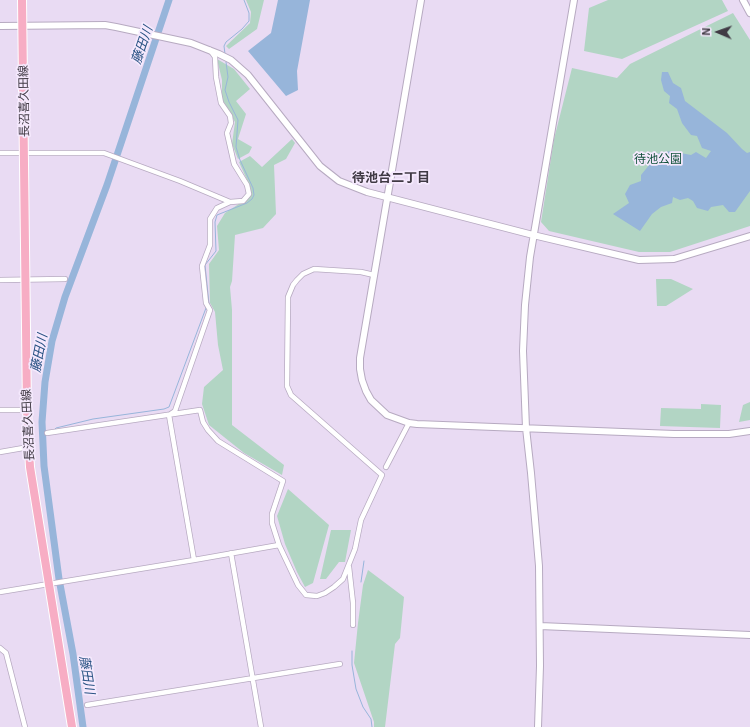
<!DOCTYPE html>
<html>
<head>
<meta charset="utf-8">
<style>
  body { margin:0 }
  #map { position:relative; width:750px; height:727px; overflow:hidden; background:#e9dbf3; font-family:"Exo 2",sans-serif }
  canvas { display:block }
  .north { position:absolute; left:698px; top:12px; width:40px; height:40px; -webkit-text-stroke:3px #f5e9fd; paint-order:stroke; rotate:272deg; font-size:11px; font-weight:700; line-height:16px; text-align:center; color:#403a44 }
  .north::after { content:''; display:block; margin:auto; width:14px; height:18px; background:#403a44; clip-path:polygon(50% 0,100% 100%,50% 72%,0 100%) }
</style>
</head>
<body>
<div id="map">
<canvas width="750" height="727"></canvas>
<div class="north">N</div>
</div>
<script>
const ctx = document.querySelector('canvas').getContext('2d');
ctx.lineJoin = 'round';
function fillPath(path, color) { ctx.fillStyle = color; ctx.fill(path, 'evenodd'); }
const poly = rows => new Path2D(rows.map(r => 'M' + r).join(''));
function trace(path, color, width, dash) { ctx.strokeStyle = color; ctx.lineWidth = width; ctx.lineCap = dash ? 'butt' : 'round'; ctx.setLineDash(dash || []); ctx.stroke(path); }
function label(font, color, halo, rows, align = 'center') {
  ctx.font = font + ' "Exo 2","Noto Sans JP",sans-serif'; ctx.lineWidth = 3.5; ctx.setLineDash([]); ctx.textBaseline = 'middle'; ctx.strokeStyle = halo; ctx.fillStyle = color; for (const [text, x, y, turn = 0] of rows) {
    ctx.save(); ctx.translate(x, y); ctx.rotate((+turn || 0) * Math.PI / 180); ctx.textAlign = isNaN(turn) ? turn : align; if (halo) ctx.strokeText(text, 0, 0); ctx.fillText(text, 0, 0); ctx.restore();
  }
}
fillPath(poly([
  [246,0,264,0,257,29,229,49,226,46,250,23,251,12],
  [608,0,722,0,728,11,622,59,584,51,589,8],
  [733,13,750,40,750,226,670,252,639,252,549,231,541,222,554,139,572,68,617,78,630,64],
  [217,59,234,69,250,89,236,101,246,114,238,139,252,147,249,153,238,159,232,144,235,122,222,99,222,80],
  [292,139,295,143,286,159,274,165,276,214,263,228,235,235,232,281,230,287,232,310,232,425,284,465,282,475,244,453,209,425,202,404,204,387,223,370,218,345,215,312,210,303,209,264,219,250,217,226,225,213,251,196,251,189,239,162,250,156,262,167],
  [656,279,671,279,693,289,666,306,657,306],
  [750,402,750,420,739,422,743,405],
  [701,404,721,405,720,428,660,426,661,408,701,409],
  [288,489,329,525,313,583,305,587,297,572,285,544,277,516],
  [331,530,351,530,345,562,339,562,326,579,320,579],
  [368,570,404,597,400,638,395,644,385,727,374,727,374,722,354,663,358,623,363,585]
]), '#b2d5c4');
fillPath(poly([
  [278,0,310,0,297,71,298,90,286,96,248,51,271,33],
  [662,72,668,72,673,83,681,88,685,101,727,133,742,149,747,153,750,152,750,191,735,212,729,212,723,205,711,207,708,211,697,208,693,201,688,198,680,200,673,197,672,203,661,207,652,214,640,231,613,214,629,203,625,194,630,185,641,181,641,175,659,153,671,151,691,155,696,152,706,158,711,151,702,148,697,136,691,135,682,123,677,109,669,103,670,96,664,91,661,80]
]), '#97b5da');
trace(poly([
  [225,54,224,46,226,42,242,29,249,21,249,13,244,0],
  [209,304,205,265,216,251,215,222,217,215,247,203,252,199,254,195,253,188,240,160,236,147,238,120,229,102,225,90,228,77,226,62],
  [54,430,56,428,93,419,164,409,169,407,206,308],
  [361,582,364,561],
  [352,651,352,665,356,689,363,707,371,719,372,727]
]), '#97b5da', 1);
trace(poly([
  [83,727,73,654,59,579,44,466,42,422,45,382,52,341,65,297,107,185,169,0]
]), '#97b5da', 7);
const minor = poly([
  [0,153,104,153,180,181,230,202],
  [0,280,65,279],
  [0,410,27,410],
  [47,433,200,410,203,422,208,430,218,441,283,481,272,514,272,523,279,545,298,585,306,595,317,596,325,593,334,587,343,579,355,549,361,520,382,475,291,395,287,386,288,297,293,285,297,280,303,274,314,269,361,272,374,275],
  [0,452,29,447],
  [386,467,409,423],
  [231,553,261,727],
  [194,560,169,415,175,411,210,310,206,303,202,266,210,245,210,219,217,208,230,202,243,201,249,194,247,185,234,164,227,133,231,123,230,116,221,103,216,77,215,57,210,50],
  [349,567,353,603,353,625],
  [0,592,194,560,279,545],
  [0,648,6,653,25,727],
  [87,705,340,664]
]);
const tertiary = poly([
  [421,0,360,358,360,369,362,380,366,391,371,400,387,415,409,423,417,424,674,434,729,434,750,431],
  [743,0,750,13],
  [0,26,105,25,116,27,191,43,219,54,231,60,248,75,320,166,339,181,367,192,533,235,639,260,674,259,750,236],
  [540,626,750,635],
  [538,727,540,666,539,566,531,473,526,428,523,351,525,305,530,257,574,0]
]);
const primary = poly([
  [22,0,27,410,30,467,72,727]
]);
trace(minor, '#b7aac1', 6);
trace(tertiary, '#b7aac1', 8);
trace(primary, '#fff', 10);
trace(minor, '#fff', 4.5);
trace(tertiary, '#fff', 6);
trace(primary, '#f7adc4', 8);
label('12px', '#403a44', '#f5e9fd', [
  ["長沼喜久田線",24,101,-91],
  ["長沼喜久田線",28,425,-93]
]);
label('12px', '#11513a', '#f5e9fd', [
  ["待池公園",658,159]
]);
label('italic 13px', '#285283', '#f5e9fd', [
  ["藤田川",142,45,-71],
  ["藤田川",39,353,-79],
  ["藤田川",87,675,81]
]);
label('bold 13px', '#403a44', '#f5e9fd', [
  ["待池台二丁目",391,178]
]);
</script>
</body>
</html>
